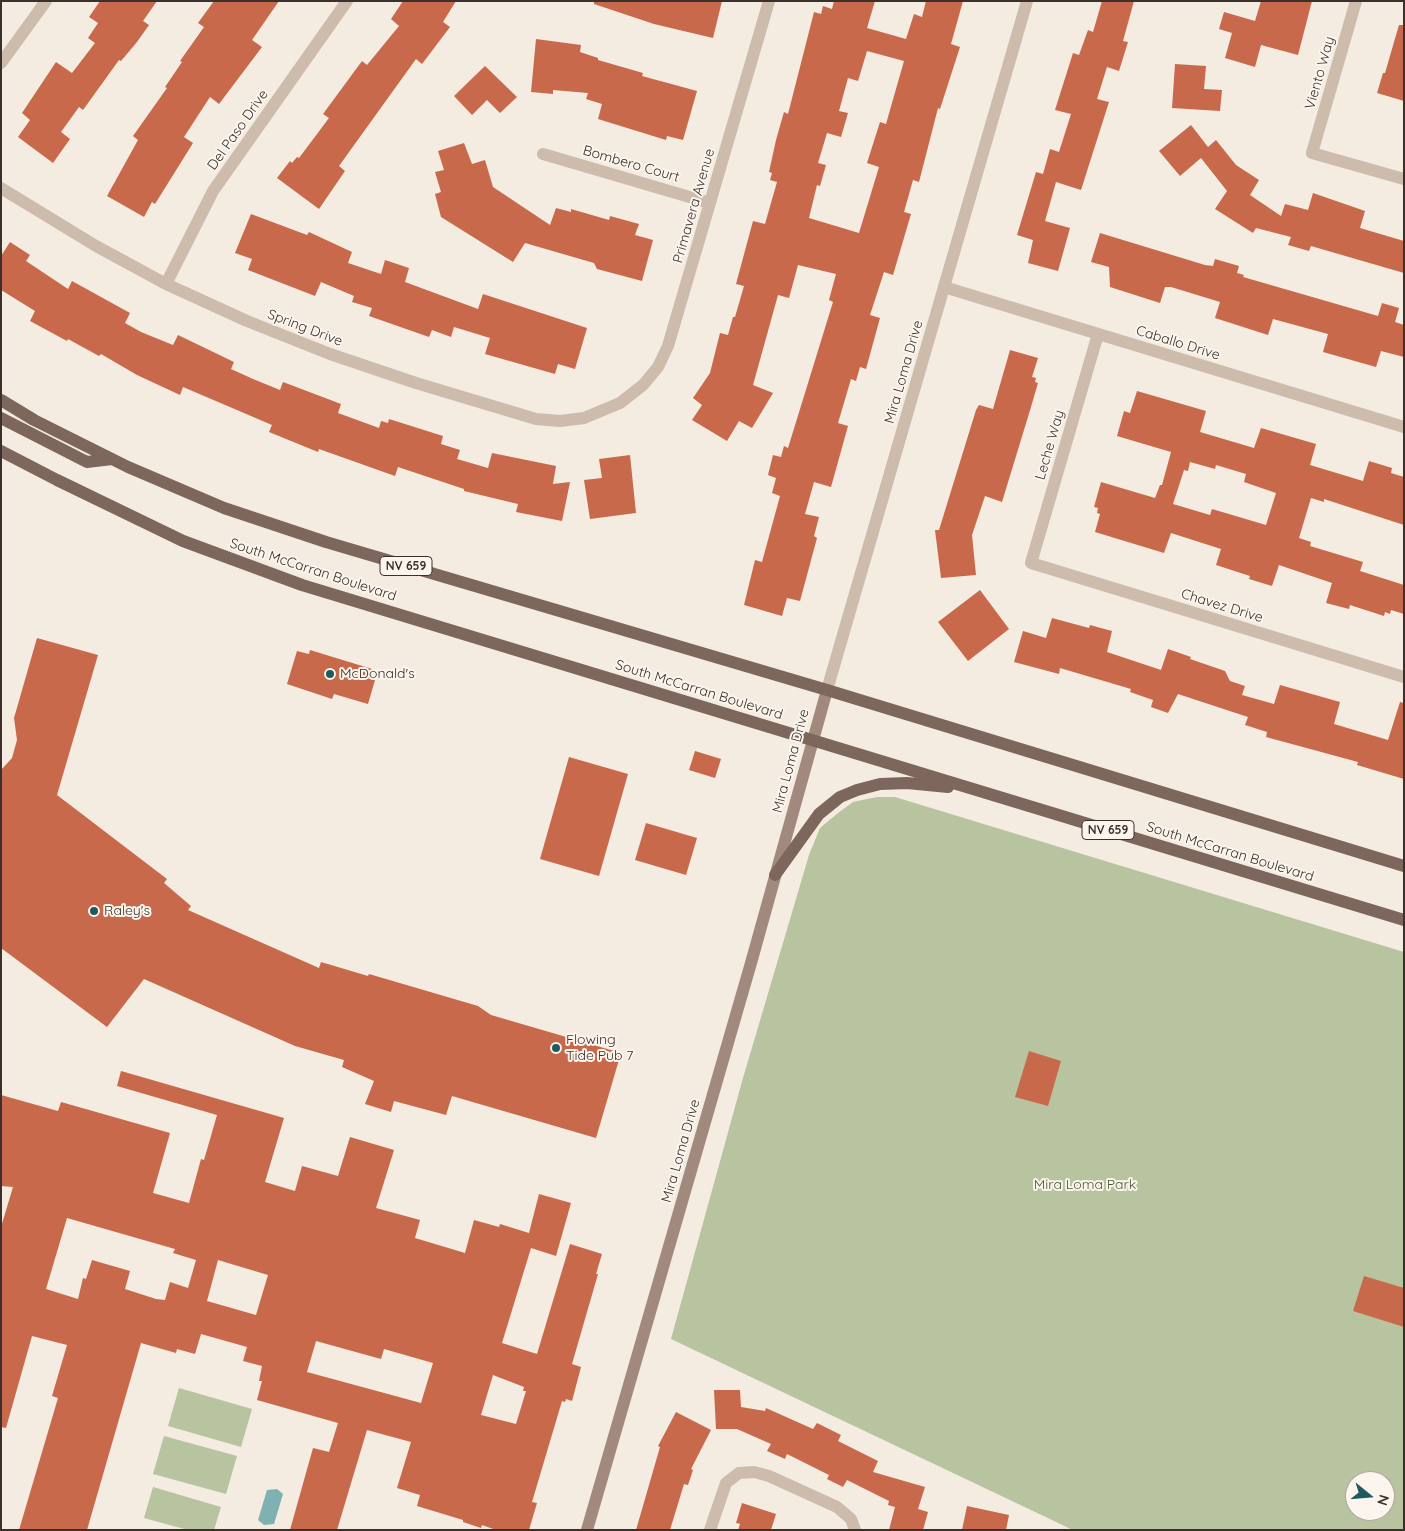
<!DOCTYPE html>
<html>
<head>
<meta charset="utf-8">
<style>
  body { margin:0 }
  #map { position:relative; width:1405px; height:1531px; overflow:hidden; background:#f4ebe1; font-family:Quicksand,sans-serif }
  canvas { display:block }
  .frame { position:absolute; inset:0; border:2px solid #3b302b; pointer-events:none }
  .north { position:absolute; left:1345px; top:1471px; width:50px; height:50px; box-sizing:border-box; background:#fbf5ee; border:1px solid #aea6a0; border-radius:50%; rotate:107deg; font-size:14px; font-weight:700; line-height:20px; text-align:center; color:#3b302b }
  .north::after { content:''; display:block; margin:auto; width:18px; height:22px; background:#1f5a5e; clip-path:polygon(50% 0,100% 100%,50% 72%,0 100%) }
</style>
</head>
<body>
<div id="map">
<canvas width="1405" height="1531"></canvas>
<div class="frame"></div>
<div class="north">N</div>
</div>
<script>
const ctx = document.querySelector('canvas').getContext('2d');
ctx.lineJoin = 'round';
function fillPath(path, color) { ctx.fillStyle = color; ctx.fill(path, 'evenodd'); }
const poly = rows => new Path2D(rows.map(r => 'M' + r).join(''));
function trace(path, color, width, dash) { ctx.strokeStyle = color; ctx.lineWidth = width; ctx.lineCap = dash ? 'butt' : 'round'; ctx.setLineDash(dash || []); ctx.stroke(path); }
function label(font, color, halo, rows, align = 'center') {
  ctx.font = font + ' Quicksand,sans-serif'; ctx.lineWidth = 4; ctx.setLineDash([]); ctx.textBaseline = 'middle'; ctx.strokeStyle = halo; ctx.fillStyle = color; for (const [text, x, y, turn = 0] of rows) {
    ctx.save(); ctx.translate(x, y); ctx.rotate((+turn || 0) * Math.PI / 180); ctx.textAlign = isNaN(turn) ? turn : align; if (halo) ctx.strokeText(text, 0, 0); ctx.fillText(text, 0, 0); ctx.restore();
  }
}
fillPath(poly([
  [877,797,895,797,1404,952,1404,1530,1073,1530,671,1339,743,1078,809,855,820,828,838,813,853,802],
  [1355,1481,1385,1481,1385,1511,1355,1511],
  [179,1388,252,1409,241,1447,168,1426],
  [164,1436,237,1456,226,1494,153,1474],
  [153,1487,221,1507,214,1530,188,1530,144,1518]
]), '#b8c4a0');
fillPath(poly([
  [277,1489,283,1494,274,1524,264,1525,258,1520,267,1490]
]), '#7fb0b2');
fillPath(poly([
  [100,1,157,1,143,21,149,25,137,42,121,61,119,60,83,110,79,107,61,132,70,139,53,163,18,137,30,120,22,113,56,62,72,73,95,43,88,38,98,23,89,17],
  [214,1,279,1,252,40,262,47,219,104,210,97,184,137,193,143,155,204,152,202,144,217,107,196,138,140,133,136,167,88,165,87,182,62,180,61,204,27,198,23],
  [403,1,456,1,443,22,450,27,422,64,416,59,339,166,345,171,319,209,277,178,290,161,292,163,297,157,299,158,329,118,323,114,362,61,367,65,399,26,391,19],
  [594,1,722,1,713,38,654,24,594,4],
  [834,1,875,1,867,28,906,39,914,14,922,17,926,1,963,1,951,44,960,47,940,109,938,108,919,182,913,180,904,212,911,214,893,275,884,272,870,315,880,318,866,369,860,367,856,381,851,379,838,423,848,426,831,487,814,482,805,514,819,517,814,536,817,538,800,601,787,598,782,616,744,605,755,560,762,562,780,496,772,493,776,478,768,475,773,455,781,457,784,446,788,448,833,302,829,300,836,274,798,265,789,298,778,295,753,385,773,393,752,428,739,421,727,441,692,420,702,405,693,398,710,373,720,333,728,335,733,317,735,317,744,286,736,284,753,221,765,224,777,182,770,180,772,173,769,172,776,140,784,112,788,114,814,12,821,14,823,6,832,9],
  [867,51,904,61,886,124,880,122,867,163,879,167,859,233,809,218,817,185,820,186,826,165,818,163,827,133,841,137,848,113,839,111,848,78,858,81],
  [1102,1,1134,1,1123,41,1128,42,1119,71,1107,67,1097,99,1109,102,1081,190,1056,182,1045,221,1070,228,1058,271,1028,263,1033,240,1017,235,1036,172,1043,174,1050,149,1059,152,1071,114,1055,110,1073,53,1079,55,1088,30,1093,32],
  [1261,1,1312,1,1298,55,1261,45,1255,67,1225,58,1232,33,1219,29,1224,12,1255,21],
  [1399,25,1404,25,1404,101,1377,93,1383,73,1385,73],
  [536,39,581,45,580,52,598,58,598,60,643,73,642,76,697,91,683,140,667,136,666,140,598,119,602,104,586,99,588,93,553,90,553,94,531,92],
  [1175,64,1206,66,1204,89,1222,90,1220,111,1172,108],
  [485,66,517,97,500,113,487,100,472,115,454,96],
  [1191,125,1208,147,1216,140,1236,165,1259,180,1250,195,1281,216,1285,204,1308,210,1313,193,1365,211,1360,228,1404,241,1404,273,1311,246,1309,251,1288,245,1291,237,1256,228,1253,233,1215,209,1227,191,1201,158,1180,176,1159,151],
  [464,143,472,164,485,160,493,187,550,225,556,208,571,212,571,209,609,220,610,216,639,224,635,235,653,240,642,281,597,269,594,263,525,243,513,262,441,217,435,194,441,192,435,172,444,170,438,151],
  [251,214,307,235,309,232,352,252,348,263,381,274,385,260,409,268,405,282,478,309,483,294,587,328,575,369,558,364,555,374,485,354,490,338,454,327,451,337,432,330,429,337,369,316,372,308,352,302,354,296,321,282,315,296,248,270,252,259,235,253],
  [1100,233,1205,265,1213,266,1215,259,1239,266,1237,273,1244,275,1243,277,1378,316,1382,303,1399,308,1395,322,1404,325,1404,357,1381,351,1376,367,1323,352,1328,334,1273,319,1268,335,1215,318,1220,302,1171,287,1165,287,1160,303,1110,287,1109,267,1091,262],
  [10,242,30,255,26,261,68,289,72,281,130,313,125,323,141,332,173,345,178,335,234,362,231,369,253,379,280,390,283,382,341,404,338,413,379,428,381,421,388,423,389,419,443,436,441,444,460,450,457,459,488,468,492,453,556,466,553,484,570,482,562,521,516,512,518,504,464,491,464,489,398,467,395,476,319,449,318,452,269,432,272,425,183,387,180,395,137,375,101,354,99,356,68,339,67,341,30,321,35,311,1,290,1,256],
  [1010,350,1038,358,1032,377,1036,378,1035,382,1038,383,1031,407,1002,502,985,496,972,535,976,575,941,578,935,530,939,530,976,410,979,405,993,409],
  [1137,391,1206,411,1200,432,1254,448,1261,428,1316,444,1310,465,1363,481,1369,461,1392,468,1391,473,1404,477,1404,525,1324,499,1324,502,1311,498,1299,538,1311,542,1310,546,1363,562,1360,571,1404,585,1404,614,1391,610,1390,614,1385,612,1384,616,1350,605,1349,609,1326,603,1332,583,1279,565,1272,586,1249,579,1250,576,1216,565,1221,549,1171,533,1164,553,1095,532,1100,514,1097,513,1098,508,1094,507,1101,482,1155,498,1160,485,1162,485,1171,452,1117,436,1124,411,1130,413],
  [1190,462,1215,469,1216,465,1246,474,1244,482,1276,493,1266,525,1212,509,1210,515,1173,504,1184,470,1188,471],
  [630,455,636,513,590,519,584,480,602,478,599,459],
  [980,590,1009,629,968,661,938,622],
  [1052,618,1089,628,1090,625,1112,631,1107,652,1161,670,1168,649,1191,657,1190,659,1225,671,1230,681,1245,686,1242,695,1274,704,1280,685,1340,702,1334,724,1388,740,1400,702,1404,703,1404,779,1357,765,1358,762,1266,737,1267,732,1245,725,1248,717,1178,694,1168,713,1151,707,1153,700,1130,692,1131,689,1060,668,1059,674,1014,662,1023,631,1046,638],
  [37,638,98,655,57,795,167,879,164,883,191,906,188,910,319,968,321,962,368,976,369,974,478,1006,491,1015,621,1053,596,1138,452,1096,446,1115,394,1101,391,1112,365,1104,374,1081,342,1067,344,1060,295,1046,144,979,107,1027,1,948,1,770,12,758,17,740,14,718],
  [310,650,372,669,369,678,375,680,368,704,334,694,332,699,287,684,297,651,309,654],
  [695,751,721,759,715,778,689,770],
  [569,757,628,774,599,876,540,859],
  [646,823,697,838,686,875,635,860],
  [1029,1051,1061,1061,1048,1106,1015,1097],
  [121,1071,284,1118,265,1182,295,1191,302,1166,338,1176,350,1137,394,1150,376,1208,420,1220,415,1238,465,1253,474,1220,499,1227,500,1224,529,1233,539,1194,571,1203,556,1256,531,1248,502,1343,537,1354,570,1244,602,1254,596,1274,598,1274,572,1364,581,1367,572,1401,566,1399,565,1402,562,1401,532,1502,537,1503,529,1530,496,1530,482,1525,481,1528,463,1522,463,1520,417,1506,420,1495,397,1488,411,1442,367,1430,337,1530,290,1530,313,1448,329,1452,338,1423,257,1400,262,1381,259,1381,262,1366,243,1361,247,1347,201,1334,195,1354,177,1349,176,1353,141,1343,87,1530,19,1530,58,1398,52,1396,67,1345,32,1336,6,1428,1,1427,1,1227,13,1187,1,1186,1,1095,58,1111,61,1102,170,1133,153,1193,189,1203,201,1159,204,1160,217,1115,117,1086],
  [67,1218,175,1249,173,1253,196,1260,188,1288,170,1282,165,1300,156,1299,125,1289,130,1271,92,1260,86,1279,83,1278,78,1299,46,1289],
  [218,1260,268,1275,256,1315,207,1301],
  [316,1341,381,1359,384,1349,433,1363,421,1403,307,1372],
  [493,1375,524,1387,523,1391,526,1391,516,1424,481,1415],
  [1364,1276,1404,1288,1404,1327,1353,1311],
  [714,1390,740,1390,741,1407,765,1411,766,1408,813,1429,817,1423,841,1435,838,1441,878,1461,873,1472,925,1487,918,1509,928,1512,923,1530,889,1530,895,1507,888,1505,889,1501,847,1480,843,1487,827,1479,829,1475,787,1454,785,1459,767,1451,771,1444,737,1429,716,1429],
  [676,1412,711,1430,691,1469,693,1470,688,1485,684,1484,670,1530,636,1530,660,1447,658,1446],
  [742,1503,776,1514,771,1530,738,1530,740,1524,736,1523],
  [967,1506,1009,1515,1006,1530,962,1530]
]), '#c8694b');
trace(poly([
  [1356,1,1312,153,1404,179],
  [1,63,46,1],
  [543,154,710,203],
  [1,188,96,246,166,284,247,321,330,354,416,383,536,419,560,421,584,418,620,403,643,385,658,367,668,346,769,1],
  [166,284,213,191,347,1],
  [944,287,1404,427],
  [1098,334,1031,563,1404,677],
  [710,1530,726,1483,739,1473,754,1472,769,1476,837,1507,851,1519,855,1530]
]), '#cdbbac', 12);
trace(poly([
  [827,690,1027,1]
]), '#cdbbac', 12);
trace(poly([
  [587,1530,751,963,827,690]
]), '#a18a7d', 12);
trace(poly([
  [1,400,34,420,128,467,224,508,326,542,827,690,1404,866],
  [1,418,87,462,112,459],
  [1,451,57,480,183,541,302,585,1404,920],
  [775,875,819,814,840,797,857,790,880,784,907,783,948,787]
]), '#7d675c', 12);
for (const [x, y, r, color] of [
  [330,674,5,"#1f5a5e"],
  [94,911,5,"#1f5a5e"],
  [556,1048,5,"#1f5a5e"]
]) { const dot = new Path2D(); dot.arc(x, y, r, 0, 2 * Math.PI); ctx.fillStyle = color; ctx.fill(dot); trace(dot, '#fbf5ee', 2); }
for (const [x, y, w] of [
  [406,566,52],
  [1108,830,52]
]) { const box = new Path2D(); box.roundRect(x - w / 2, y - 9.5, w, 19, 4); ctx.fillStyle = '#fbf5ee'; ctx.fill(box); trace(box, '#3b302b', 1); }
label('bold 12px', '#3b302b', null, [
  ["NV 659",406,566],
  ["NV 659",1108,830]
]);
label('14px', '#3b302b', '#fbf5ee', [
  ["Viento Way",1320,73,-74],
  ["Del Paso Drive",238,130,-55],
  ["Bombero Court",631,164,16],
  ["Primavera Avenue",694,206,-74],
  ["Spring Drive",305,328,21],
  ["Caballo Drive",1178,343,17],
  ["Mira Loma Drive",904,372,-74],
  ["Leche Way",1050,445,-74],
  ["South McCarran Boulevard",313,570,18],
  ["Chavez Drive",1222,606,17],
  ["South McCarran Boulevard",699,690,17],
  ["Mira Loma Drive",791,761,-75],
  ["South McCarran Boulevard",1230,852,17],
  ["Mira Loma Drive",681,1151,-74]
]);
label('14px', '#3b302b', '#fbf5ee', [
  ["McDonald's",340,674],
  ["Raley's",104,911],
  ["Flowing",566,1040],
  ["Tide Pub 7",566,1056]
], 'left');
label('14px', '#4a5a2e', '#fbf5ee', [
  ["Mira Loma Park",1085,1185]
]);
</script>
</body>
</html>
